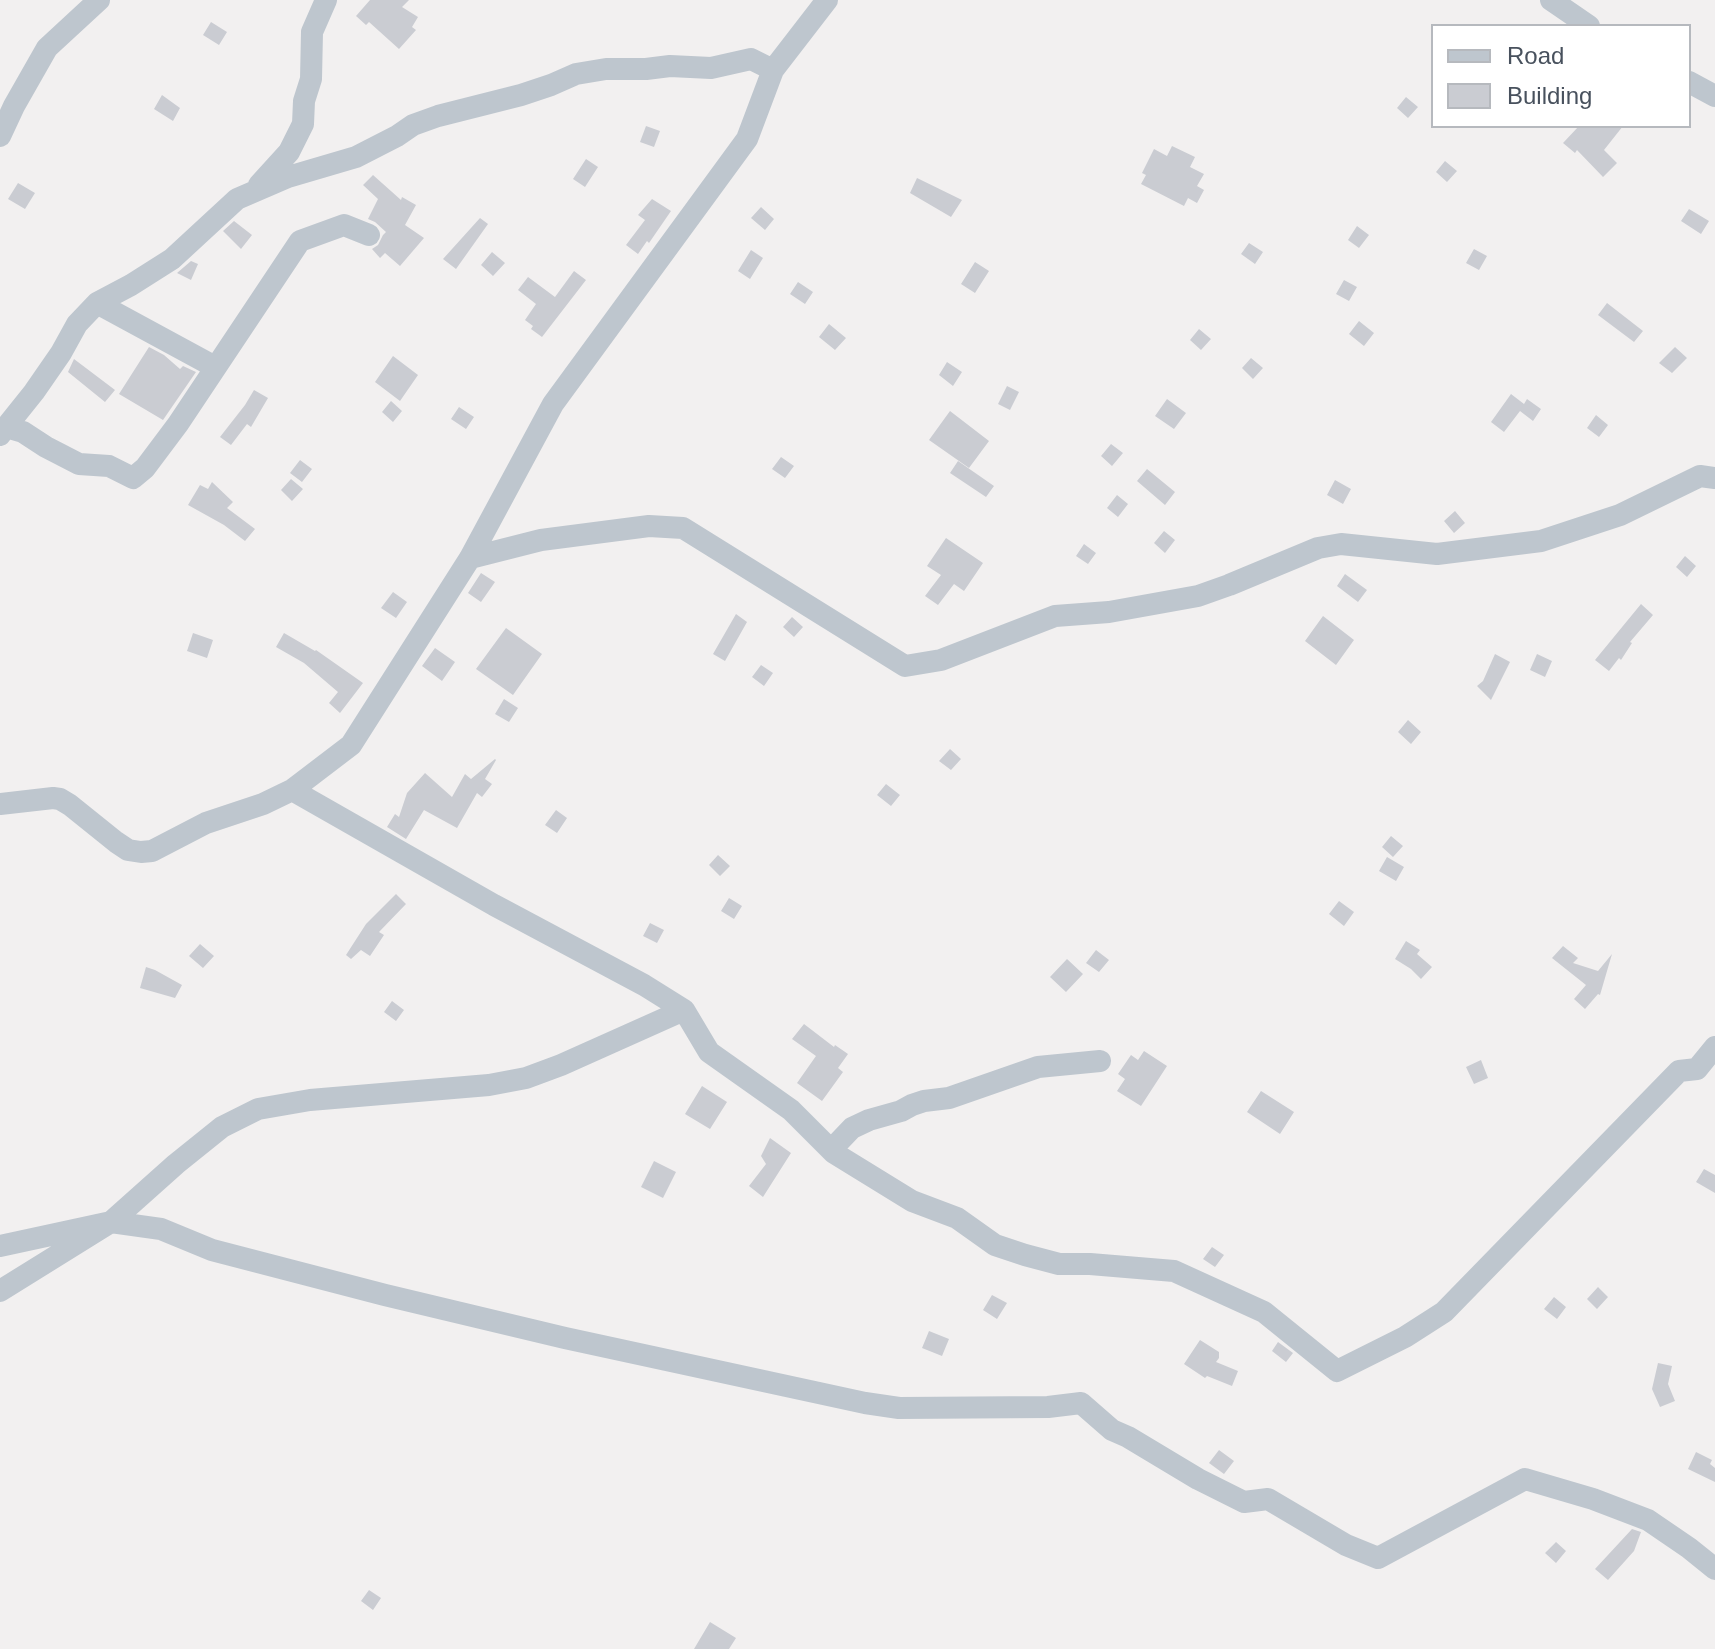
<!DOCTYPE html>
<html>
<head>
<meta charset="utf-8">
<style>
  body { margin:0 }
  #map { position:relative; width:1715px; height:1649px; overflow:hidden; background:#f2f0f0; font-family:Helvetica,sans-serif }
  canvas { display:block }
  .legend { position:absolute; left:1431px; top:24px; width:260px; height:104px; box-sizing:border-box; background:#fff; border:2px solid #b6b9be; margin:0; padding:10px 14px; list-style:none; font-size:24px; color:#48515d }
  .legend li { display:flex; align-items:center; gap:16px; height:40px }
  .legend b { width:40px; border:2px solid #b6b9be }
</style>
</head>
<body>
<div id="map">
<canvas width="1715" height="1649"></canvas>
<ul class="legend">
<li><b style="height:10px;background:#bec6ce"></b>Road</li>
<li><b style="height:22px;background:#caccd2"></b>Building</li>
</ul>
</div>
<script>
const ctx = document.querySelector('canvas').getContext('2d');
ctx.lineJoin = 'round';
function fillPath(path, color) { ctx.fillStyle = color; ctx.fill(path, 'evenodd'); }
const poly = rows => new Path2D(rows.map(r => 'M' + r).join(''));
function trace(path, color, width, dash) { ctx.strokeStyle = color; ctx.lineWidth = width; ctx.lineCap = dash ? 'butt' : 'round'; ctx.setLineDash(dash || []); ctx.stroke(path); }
fillPath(poly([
  [370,0,409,0,402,7,418,17,412,27,416,30,399,49,369,22,366,25,356,16],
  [211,22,227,32,219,45,203,35],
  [162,95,180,108,173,121,154,109],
  [1406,97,1418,107,1408,118,1397,108],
  [646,126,660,131,654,147,640,142],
  [1579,126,1623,126,1604,150,1617,163,1603,177,1577,150,1575,153,1563,143],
  [1172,146,1195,157,1190,167,1204,174,1197,186,1204,190,1197,203,1188,198,1184,206,1141,184,1146,175,1142,173,1154,149,1167,156],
  [586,159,598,167,585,187,573,179],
  [1445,161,1457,171,1447,182,1436,172],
  [373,175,401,200,402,197,416,205,405,225,424,238,400,266,385,253,380,258,372,249,378,245,383,235,386,232,375,222,368,219,378,199,363,185],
  [917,178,962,200,951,217,910,193],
  [18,183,35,193,25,209,8,199],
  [652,199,671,211,649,243,647,241,638,254,626,245,645,220,638,215],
  [761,207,774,219,765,230,751,218],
  [1689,209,1709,221,1701,234,1681,221],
  [480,218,488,224,456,269,443,259],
  [234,221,252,235,241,249,223,231],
  [1357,226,1369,235,1359,248,1348,240],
  [1249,243,1263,252,1255,264,1241,254],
  [1474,249,1487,256,1479,270,1466,263],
  [751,250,763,258,750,279,738,271],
  [492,252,505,263,493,276,481,265],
  [191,261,198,264,191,280,177,273],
  [975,262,989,271,975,293,961,284],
  [574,271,586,280,542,337,531,329,533,326,525,320,536,304,518,290,528,277,555,297],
  [1344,280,1357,287,1349,301,1336,294],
  [798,282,813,292,805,304,790,294],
  [1607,303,1643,331,1634,342,1598,315],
  [1359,321,1374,333,1364,346,1349,334],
  [829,324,846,338,835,350,819,337],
  [1199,329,1211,339,1201,350,1190,340],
  [149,347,164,355,180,369,183,366,196,372,163,420,119,394],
  [1675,347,1687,358,1672,373,1659,363],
  [393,356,418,375,400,401,375,382],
  [1251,358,1263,368,1253,379,1242,368],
  [74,359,115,390,105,402,68,372],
  [947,362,962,372,953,386,939,375],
  [1007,386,1019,392,1010,410,998,404],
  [254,390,268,398,251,427,247,424,231,445,220,437,245,405],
  [1511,394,1524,404,1527,399,1541,409,1533,421,1520,411,1504,432,1491,422],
  [1167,399,1186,413,1174,429,1155,416],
  [391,401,402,411,393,422,382,412],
  [459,407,474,417,466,429,451,419],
  [950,411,989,441,969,468,929,440],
  [1596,415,1608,425,1599,437,1587,428],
  [1111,444,1123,453,1112,466,1101,456],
  [781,457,794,466,785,478,772,469],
  [300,460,312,469,302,482,290,473],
  [958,461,994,486,986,497,950,473],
  [1147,469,1175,492,1165,505,1137,481],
  [291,479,303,489,292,501,281,490],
  [1335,480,1351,489,1343,504,1327,495],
  [212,482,233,502,227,508,255,529,245,541,224,525,188,505,200,485,208,489],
  [1117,495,1128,504,1118,517,1107,508],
  [1455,511,1465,523,1454,533,1444,521],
  [1164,531,1175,540,1165,553,1154,543],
  [946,538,983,563,964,591,954,584,938,605,925,596,941,575,927,566],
  [1084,544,1096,553,1088,564,1076,556],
  [1685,556,1696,566,1687,577,1676,567],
  [481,573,495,582,481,602,468,593],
  [1345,574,1367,590,1358,602,1337,586],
  [393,592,407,602,396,618,381,608],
  [1641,604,1653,615,1630,642,1632,643,1621,660,1619,658,1609,671,1595,660],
  [736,614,747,622,725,661,713,654],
  [1323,616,1354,640,1336,665,1305,641],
  [792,617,803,627,794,637,783,627],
  [506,628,542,654,513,695,476,669],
  [193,633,213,640,207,658,187,651],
  [284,633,315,651,316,650,363,683,340,713,329,703,338,692,304,663,276,647],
  [435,648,455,662,442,681,422,666],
  [1495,654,1510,662,1491,700,1477,686,1483,681],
  [1537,654,1552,661,1545,677,1530,670],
  [761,665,773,673,764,686,752,677],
  [504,699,518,708,509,722,495,714],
  [1408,720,1421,732,1411,744,1398,732],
  [950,749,961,759,951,770,939,761],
  [495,759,496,760,485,779,492,784,482,797,477,793,457,828,424,810,406,839,387,827,395,814,399,817,407,793,425,773,452,797,465,774,471,779],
  [886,784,900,795,891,806,877,795],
  [556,810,567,818,557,833,545,825],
  [1391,836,1403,846,1393,857,1382,847],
  [718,855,730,866,720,876,709,865],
  [1387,857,1404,867,1396,881,1379,871],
  [396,894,406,904,379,932,384,935,370,956,361,950,351,959,346,955,366,924],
  [729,898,742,906,734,919,721,911],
  [1339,901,1354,912,1344,926,1329,914],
  [650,923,664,930,657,943,643,936],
  [1406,941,1420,950,1417,954,1432,967,1421,979,1411,969,1395,959],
  [200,944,214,956,203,968,189,956],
  [1563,946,1578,958,1573,963,1598,971,1612,954,1600,995,1598,994,1585,1009,1574,999,1586,985,1552,958],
  [1096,950,1109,960,1099,972,1086,963],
  [1067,959,1083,974,1066,992,1050,977],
  [146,967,155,970,182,985,175,998,140,988],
  [392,1001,404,1010,396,1021,384,1012],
  [804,1024,834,1047,835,1045,848,1054,838,1068,843,1072,822,1101,797,1083,816,1056,792,1039],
  [1144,1051,1167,1066,1141,1106,1117,1091,1125,1079,1118,1074,1131,1055,1138,1060],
  [1481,1060,1488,1078,1474,1084,1466,1067],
  [702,1086,727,1102,710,1129,685,1114],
  [1261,1091,1294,1112,1280,1134,1247,1112],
  [770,1138,791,1153,763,1197,749,1186,766,1164,761,1156],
  [654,1161,676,1172,663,1198,641,1187],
  [1704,1169,1715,1175,1715,1193,1696,1182],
  [1212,1247,1224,1255,1215,1267,1203,1259],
  [1598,1287,1608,1297,1597,1309,1587,1299],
  [992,1295,1007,1303,997,1319,983,1310],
  [1554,1297,1566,1307,1557,1319,1544,1309],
  [929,1331,949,1339,942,1356,922,1348],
  [1200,1340,1219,1352,1219,1358,1216,1362,1238,1371,1232,1386,1207,1376,1205,1378,1184,1364],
  [1278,1342,1293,1353,1286,1362,1272,1351],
  [1658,1363,1672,1366,1668,1384,1675,1401,1660,1407,1652,1389],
  [1219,1450,1234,1461,1224,1474,1209,1463],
  [1696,1452,1712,1460,1710,1464,1715,1468,1715,1482,1688,1469],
  [1632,1529,1641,1532,1634,1551,1608,1580,1595,1569],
  [1556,1542,1566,1551,1556,1563,1545,1553],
  [369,1590,381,1598,373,1610,361,1601],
  [710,1622,736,1638,729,1649,694,1649]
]), '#caccd2');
trace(poly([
  [1551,0,1589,26],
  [1689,82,1715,96],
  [0,136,14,106,47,48,99,0],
  [259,185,289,152,303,124,304,101,311,79,312,32,326,0],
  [97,303,215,367],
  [6,427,34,392,61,353,77,324,97,303,131,285,172,259,237,199,288,177,356,157,397,136,413,125,438,116,521,95,551,85,576,74,606,69,646,69,670,66,711,68,751,59,773,70],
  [0,435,6,427,23,432,46,447,79,464,109,466,133,478,145,468,178,424,300,241,344,225,369,235],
  [470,558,541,540,649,526,683,528,905,666,941,660,1055,616,1109,612,1198,596,1229,585,1318,548,1341,544,1437,554,1541,541,1620,515,1700,476,1715,478],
  [292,790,494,905,644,985,684,1010,709,1052,791,1110,834,1153,912,1201,957,1218,995,1245,1025,1255,1059,1264,1090,1264,1174,1271,1264,1312,1337,1371,1405,1337,1444,1312,1679,1071,1697,1069,1715,1047],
  [0,804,53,798,60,799,70,805,116,842,128,850,141,852,152,851,206,823,263,804,292,790,351,745,470,558,553,404,747,139,773,70,827,0],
  [831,1150,852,1128,869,1120,901,1111,912,1105,924,1101,949,1098,1038,1067,1100,1061],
  [0,1246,111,1222,161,1229,212,1250,385,1295,565,1338,865,1403,899,1408,1048,1407,1081,1403,1112,1430,1128,1437,1198,1479,1244,1502,1268,1499,1346,1545,1378,1558,1525,1479,1593,1499,1648,1520,1689,1548,1715,1569],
  [0,1291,111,1222,176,1164,222,1127,258,1109,310,1100,489,1085,526,1078,561,1065,684,1010]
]), '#bec6ce', 22);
</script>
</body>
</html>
